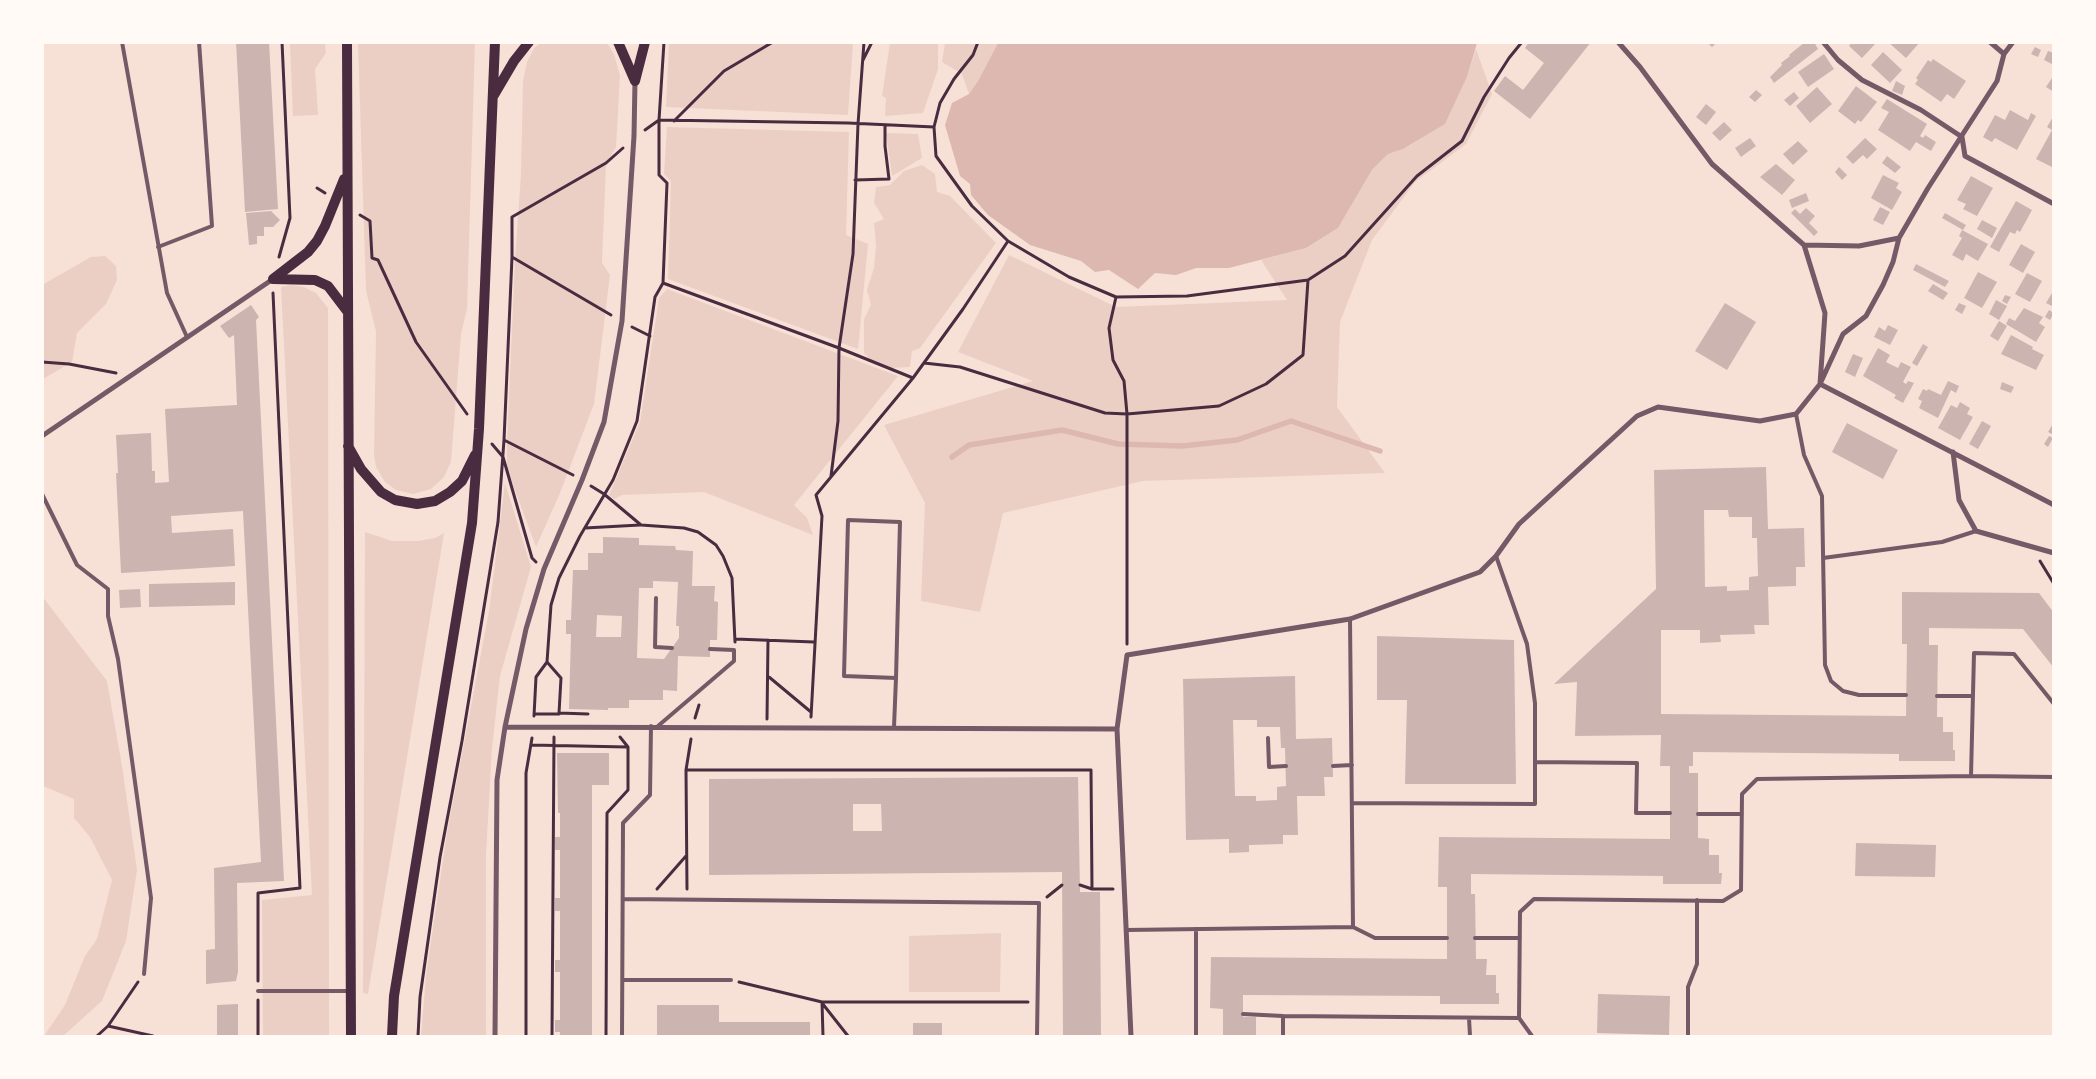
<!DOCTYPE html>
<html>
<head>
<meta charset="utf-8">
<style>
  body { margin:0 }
  #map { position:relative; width:2096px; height:1079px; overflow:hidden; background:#f7e1d7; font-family:Barlow,sans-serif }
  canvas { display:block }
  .frame { position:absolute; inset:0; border:44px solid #fffaf5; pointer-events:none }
</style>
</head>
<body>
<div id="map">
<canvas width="2096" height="1079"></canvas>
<div class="frame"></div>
</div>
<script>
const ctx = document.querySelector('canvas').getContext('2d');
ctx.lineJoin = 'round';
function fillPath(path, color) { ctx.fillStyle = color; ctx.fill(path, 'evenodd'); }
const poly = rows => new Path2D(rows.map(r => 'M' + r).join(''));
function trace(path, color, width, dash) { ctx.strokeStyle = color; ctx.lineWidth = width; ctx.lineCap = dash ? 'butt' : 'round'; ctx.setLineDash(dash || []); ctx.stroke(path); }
fillPath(poly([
  [290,43,325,43,326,53,315,69,318,115,293,116],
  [358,43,475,43,467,309,461,334,451,462,444,477,431,489,413,494,396,490,385,482,376,467,374,455,376,331,366,291],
  [541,43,607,43,614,54,620,76,616,147,606,164,602,263,610,275,594,404,560,493,536,547,507,469,507,441,515,260,521,174,523,81,527,62,534,48],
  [669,43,853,43,848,115,666,107],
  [890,43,938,43,938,69,923,113,885,116,886,98,882,96],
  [945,43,998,43,978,81,969,94,962,74,942,62],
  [1476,49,1492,94,1466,144,1415,182,1372,240,1340,322,1337,407,1385,473,1143,481,1003,513,980,612,921,601,925,503,884,425,1033,381,958,352,1009,255,1116,307,1287,300,1261,260,1306,248,1338,228,1372,170,1388,154,1403,149,1445,124,1467,77],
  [667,127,849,132,846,235,868,244,858,349,668,279,671,181,664,174],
  [886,133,918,134,922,158,892,176],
  [922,165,935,174,937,192,950,196,996,243,920,348,912,351,910,367,891,368,876,365,864,353,864,319,871,305,867,290,874,268,876,246,874,223,884,219,874,203,876,187,890,185,904,171],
  [105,256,116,266,117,280,106,304,77,333,72,362,43,379,42,285,91,257],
  [291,285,304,287,316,293,328,308,329,1036,263,1036,262,900,312,895,281,287],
  [667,289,898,376,794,505,807,518,813,535,704,492,622,495,614,499,609,495,640,422,659,298],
  [505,483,531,567,500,676,492,748,486,855,486,1036,421,1036,426,975,447,833,489,611],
  [365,532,392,541,418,541,435,538,444,533,368,994,363,993],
  [42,596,107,681,122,766,137,870,126,941,102,1001,63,1036,44,1036,65,1005,85,956,97,939,112,880,90,837,74,818,74,799,43,786],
  [1001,933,1000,992,909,992,909,936]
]), '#ebcfc5');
fillPath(poly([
  [998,43,998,42,1477,43,1467,77,1445,124,1403,149,1388,154,1372,170,1338,228,1306,248,1229,268,1196,268,1176,275,1155,273,1138,289,1109,270,1095,272,1081,261,1030,245,988,215,971,195,970,184,960,176,945,125,952,103,969,94,978,81]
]), '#dcb8b0');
trace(poly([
  [952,457,969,445,1062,430,1118,444,1182,446,1237,440,1291,421,1380,451]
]), '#dcb8b0', 5.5);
fillPath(poly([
  [236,42,269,42,278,209,245,212],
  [1529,42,1591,42,1530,119,1494,91,1505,76,1523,90,1544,63,1525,48],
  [1707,42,1717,42,1712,47],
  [1805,42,1814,42,1818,49,1774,83,1770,77,1782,65,1781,63,1790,56,1789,55],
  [1852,42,1877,42,1862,58,1849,46],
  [1888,42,1920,42,1906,58],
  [2035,47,2041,50,2038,57,2031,54],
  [2048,51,2054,53,2054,65,2044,60],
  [1883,52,1902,70,1890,83,1871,65],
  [1824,54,1834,69,1808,87,1798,72],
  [1933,59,1966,81,1954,99,1947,94,1941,102,1915,84,1918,80,1916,78,1928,60,1931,62],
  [2054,75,2054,92,2046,87],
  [1896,81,1905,86,1902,95,1892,91],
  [1856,86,1877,102,1861,122,1858,120,1855,124,1838,111],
  [1817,87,1832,104,1810,123,1796,106],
  [1756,90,1762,95,1755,102,1749,97],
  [1794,92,1799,98,1790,106,1784,100],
  [1887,99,1927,124,1920,136,1923,138,1925,135,1936,142,1931,151,1916,142,1910,151,1878,130,1889,112,1881,108],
  [1706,104,1716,112,1706,125,1696,117],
  [2010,110,2028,120,2031,113,2036,116,2017,150,1995,138,1992,142,1983,137,1995,115,2005,120],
  [2054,115,2054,168,2036,159,2052,130,2047,127],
  [1724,122,1732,130,1720,141,1712,133],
  [1750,138,1756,146,1741,157,1735,148],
  [1865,138,1877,149,1867,159,1863,155,1853,164,1846,157],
  [1798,141,1808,151,1793,165,1783,154],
  [1887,156,1901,167,1895,173,1882,163],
  [1776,164,1795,180,1782,195,1760,177],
  [1839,167,1847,175,1842,180,1835,172],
  [1883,175,1899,183,1896,188,1902,192,1892,210,1871,198],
  [1971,176,1993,188,1977,216,1963,209,1966,204,1957,200],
  [1806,193,1809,201,1792,208,1789,200],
  [2016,201,2032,210,2020,232,2017,230,2015,234,2010,232,1999,252,1990,247],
  [1880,207,1890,212,1883,225,1873,220],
  [1806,208,1815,216,1809,223,1818,232,1814,236,1791,213,1795,209,1800,214],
  [271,211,280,220,273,227,264,227,264,236,257,236,257,244,249,245,246,213],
  [1945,213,1966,225,1963,230,1942,218],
  [1982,220,1997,228,1992,238,1977,229],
  [1962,230,1988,244,1978,261,1966,254,1963,261,1952,255,1962,238,1959,236],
  [2021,244,2035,252,2023,273,2009,265],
  [1916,264,1949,281,1945,287,1913,270],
  [1978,272,1997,282,1982,308,1964,298],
  [2027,273,2042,281,2030,302,2015,294],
  [1933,284,1948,293,1943,300,1928,291],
  [2052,293,2054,293,2054,307,2046,303],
  [2005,295,2011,297,2007,304,2002,301],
  [1996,300,2007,306,1999,320,1989,314],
  [1725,303,1756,322,1727,370,1695,351],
  [1959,303,1966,306,1962,314,1955,310],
  [251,305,259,317,256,320,284,881,237,883,238,972,236,981,206,984,206,950,215,949,214,868,261,862,243,511,171,516,172,533,233,529,235,566,121,573,116,473,118,473,116,435,151,433,152,471,155,471,155,483,169,482,165,409,237,405,234,335,229,338,220,326],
  [2024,308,2043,317,2039,323,2045,327,2036,342,2006,324,2009,318,2015,321],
  [2049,310,2054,313,2050,320,2045,317],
  [1999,321,2007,326,1998,341,1990,336],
  [1888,325,1898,330,1890,345,1874,337,1879,327,1885,331],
  [2011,335,2033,347,2032,349,2044,355,2036,370,2001,354],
  [1923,344,1928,347,1917,366,1912,363],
  [1878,348,1890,355,1886,362,1898,368,1901,362,1911,367,1903,382,1906,384,1908,381,1914,383,1903,403,1894,398,1896,395,1863,376],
  [1853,354,1863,358,1855,377,1845,372],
  [1948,381,1959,386,1956,393,1951,390,1938,418,1919,408,1922,401,1918,399,1923,389,1927,391,1928,389,1941,395],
  [2002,382,2014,387,2011,393,2000,389],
  [1960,402,1970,408,1967,414,1973,417,1960,440,1938,428,1951,405,1957,408],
  [1982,421,1991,426,1978,449,1969,444],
  [2054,422,2054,435,2048,432],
  [1847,423,1898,450,1883,479,1832,452],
  [2049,436,2053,438,2048,447,2044,444],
  [1766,467,1768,529,1804,528,1805,567,1796,567,1796,586,1768,587,1769,625,1754,625,1755,634,1720,635,1721,642,1700,643,1700,630,1661,630,1661,714,1906,716,1907,644,1902,644,1902,592,2039,593,2054,613,2054,668,2023,629,1929,628,1929,645,1938,645,1937,717,1943,717,1943,732,1953,732,1953,750,1955,750,1955,761,1899,761,1899,754,1693,752,1693,766,1689,766,1689,773,1698,773,1698,838,1709,839,1709,855,1719,855,1719,873,1722,873,1721,884,1663,884,1663,876,1471,874,1471,894,1475,894,1476,959,1487,959,1486,975,1496,975,1496,993,1499,993,1499,1004,1440,1004,1440,996,1243,995,1243,1017,1256,1017,1256,1036,1223,1036,1223,1009,1210,1008,1211,957,1447,959,1447,887,1438,887,1439,837,1670,839,1670,766,1660,766,1661,735,1575,736,1577,682,1554,684,1656,589,1654,470],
  [1704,510,1728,510,1729,517,1752,517,1752,538,1757,538,1758,576,1749,577,1749,590,1727,591,1727,586,1705,587],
  [603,537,639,538,639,545,675,546,676,550,693,551,692,586,715,586,714,601,718,602,717,640,710,640,710,657,678,656,677,691,663,690,663,700,629,700,629,708,608,708,608,710,569,709,571,634,566,634,566,620,571,620,573,570,588,570,588,553,603,553],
  [653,581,678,582,676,626,679,626,679,638,664,659,637,658,639,588,653,588],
  [597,615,622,616,621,637,596,637],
  [235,582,235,605,149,607,149,584],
  [140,589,141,607,120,608,119,590],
  [1377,636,1514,640,1516,784,1405,784,1407,700,1377,700],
  [1295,676,1296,739,1332,738,1333,777,1324,777,1325,796,1297,796,1298,835,1283,835,1283,844,1249,845,1249,852,1229,853,1229,839,1186,840,1183,679],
  [1233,720,1257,720,1257,727,1280,727,1281,748,1285,748,1286,786,1277,787,1277,800,1256,801,1256,796,1235,796],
  [557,753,609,753,609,785,592,785,592,1036,560,1036,560,1032,555,1032,555,1020,560,1020,560,972,555,972,555,960,560,960,560,911,555,911,555,898,560,898,560,850,555,850,555,837,560,837,560,813,558,813],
  [1078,777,1080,892,1100,892,1101,1036,1063,1036,1062,872,709,875,709,779],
  [853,804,881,804,882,831,853,831],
  [1856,843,1936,845,1935,877,1855,876],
  [1598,994,1670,996,1669,1035,1597,1033],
  [238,1004,238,1036,217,1036,217,1005],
  [657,1005,719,1005,719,1022,810,1022,810,1036,657,1036],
  [913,1023,942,1023,942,1036,913,1036]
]), '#ccb4b1');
trace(poly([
  [978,42,973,55,954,79,940,103,934,127,936,156,972,206,1008,241,1069,277,1116,297,1187,296,1308,280,1345,256,1417,176,1462,141,1484,97,1509,58,1522,42],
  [863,60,872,42],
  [674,121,724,71,773,42],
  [645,130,659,120,848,123,934,127],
  [855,180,889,179,885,146,885,125],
  [317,188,325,193],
  [360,215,370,221,372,258,378,260,416,342,467,414],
  [279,257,290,218,282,42],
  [663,283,839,348,913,378],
  [1116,297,1109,328,1113,360,1124,381,1127,414,1127,644],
  [611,315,512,257,512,217,606,163,623,148],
  [632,327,650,336],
  [42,362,69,364,116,373],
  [924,363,960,367,1105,413,1127,414,1219,406,1266,384,1303,355,1308,280],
  [504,440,573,475],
  [492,444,503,457,532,558,536,562],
  [831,476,838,421,839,348,853,254,858,124,864,42],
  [591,486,604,494,641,525,684,528,698,532,716,545,723,556,732,578,735,642],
  [585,528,640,525],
  [2040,561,2054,584],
  [735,639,814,642],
  [769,677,811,712],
  [534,714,559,714],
  [588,714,559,713,561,678,547,662,551,605,559,578,580,536,613,480,637,421,655,297,663,283,667,183,659,175,659,120,664,42],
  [534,716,536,677,547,662],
  [811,717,822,516,816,495,913,378,963,309,1008,241],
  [695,718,699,705],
  [767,719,768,640],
  [531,745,627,747],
  [686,770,691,739],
  [1080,885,1092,889,1113,889],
  [657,889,686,856],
  [687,889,686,770,1091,770,1092,889],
  [1047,897,1062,885],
  [258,981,258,893,300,888,273,293],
  [739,982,822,1002,823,1036],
  [258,1000,258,1036],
  [822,1002,1028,1002],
  [822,1003,848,1036],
  [108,1026,153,1036],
  [97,1036,108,1026,138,982],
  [418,1036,420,997,440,857,462,741,498,522,504,440,512,257],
  [526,1036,526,773,532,738],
  [552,1036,554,737],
  [606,1036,607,813,628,790,628,747,620,737]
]), '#4a2c40', 3);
trace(poly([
  [122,42,167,293,187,337],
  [158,247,212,226,199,42],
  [1796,414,1804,455,1822,496,1825,665,1831,681,1843,691,1859,695,1906,695],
  [42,494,77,565,108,589,108,616,118,659,151,898,144,974],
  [1823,558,1942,542,1976,531],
  [656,598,655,647,672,648],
  [1937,696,1973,696],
  [658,726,734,661,734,650,710,649],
  [894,727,896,678,900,522,848,520,844,676,896,678],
  [1268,738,1269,767,1286,766],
  [1535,762,1637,763,1636,813,1670,813],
  [1333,766,1352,765],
  [1971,776,2054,777],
  [1352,803,1535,804,1535,703,1527,644,1496,556],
  [1698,814,1742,814],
  [623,899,1039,903,1037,1036],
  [1353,927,1375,938,1447,938],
  [1196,929,1196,1036],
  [1126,930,1353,927,1350,619],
  [1475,938,1520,938],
  [623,980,731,980],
  [258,991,349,991],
  [1243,1014,1283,1016],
  [1469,1018,1470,1036],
  [1519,1018,1532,1036],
  [622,1036,623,823,650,795,651,726],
  [1283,1036,1283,1016,1519,1018,1520,912,1534,899,1723,901,1741,890,1742,794,1757,779,1971,776,1974,653,2014,654,2054,704],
  [1688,1036,1688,987,1697,964,1697,900]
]), '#755966', 4);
trace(poly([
  [1618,42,1640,67,1712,164,1804,245,1859,246,1899,238],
  [1823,42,1838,60,1862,80,1921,110,1962,137,1965,156,2054,204],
  [1990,42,2004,54],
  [1804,245,1825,313,1820,384,2054,505],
  [42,436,273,279],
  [1953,452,1959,500,1976,531,2054,553],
  [505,727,1117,729],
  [495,1036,497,780,505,727,526,629,544,569,582,480,604,422,622,321,634,136,635,81],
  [1131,1036,1117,729,1127,655,1350,619,1480,572,1496,556,1519,524,1637,416,1658,407,1760,421,1796,414,1820,384,1843,334,1866,316,1883,285,1893,262,1899,238,1928,188,1997,81,2004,54,2013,42]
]), '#755966', 5);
trace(poly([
  [347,42,351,1036],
  [618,42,635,81],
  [635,81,645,42],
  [494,95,514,61,529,42],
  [273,279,308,252,317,241,325,226,344,179],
  [273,279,315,280,328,286,347,311],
  [348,446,361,469,381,492,395,500,417,504,435,501,450,492,462,481,475,455],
  [392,1036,394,996,472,523,479,429,495,42]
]), '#4a2c40', 10);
</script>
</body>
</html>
